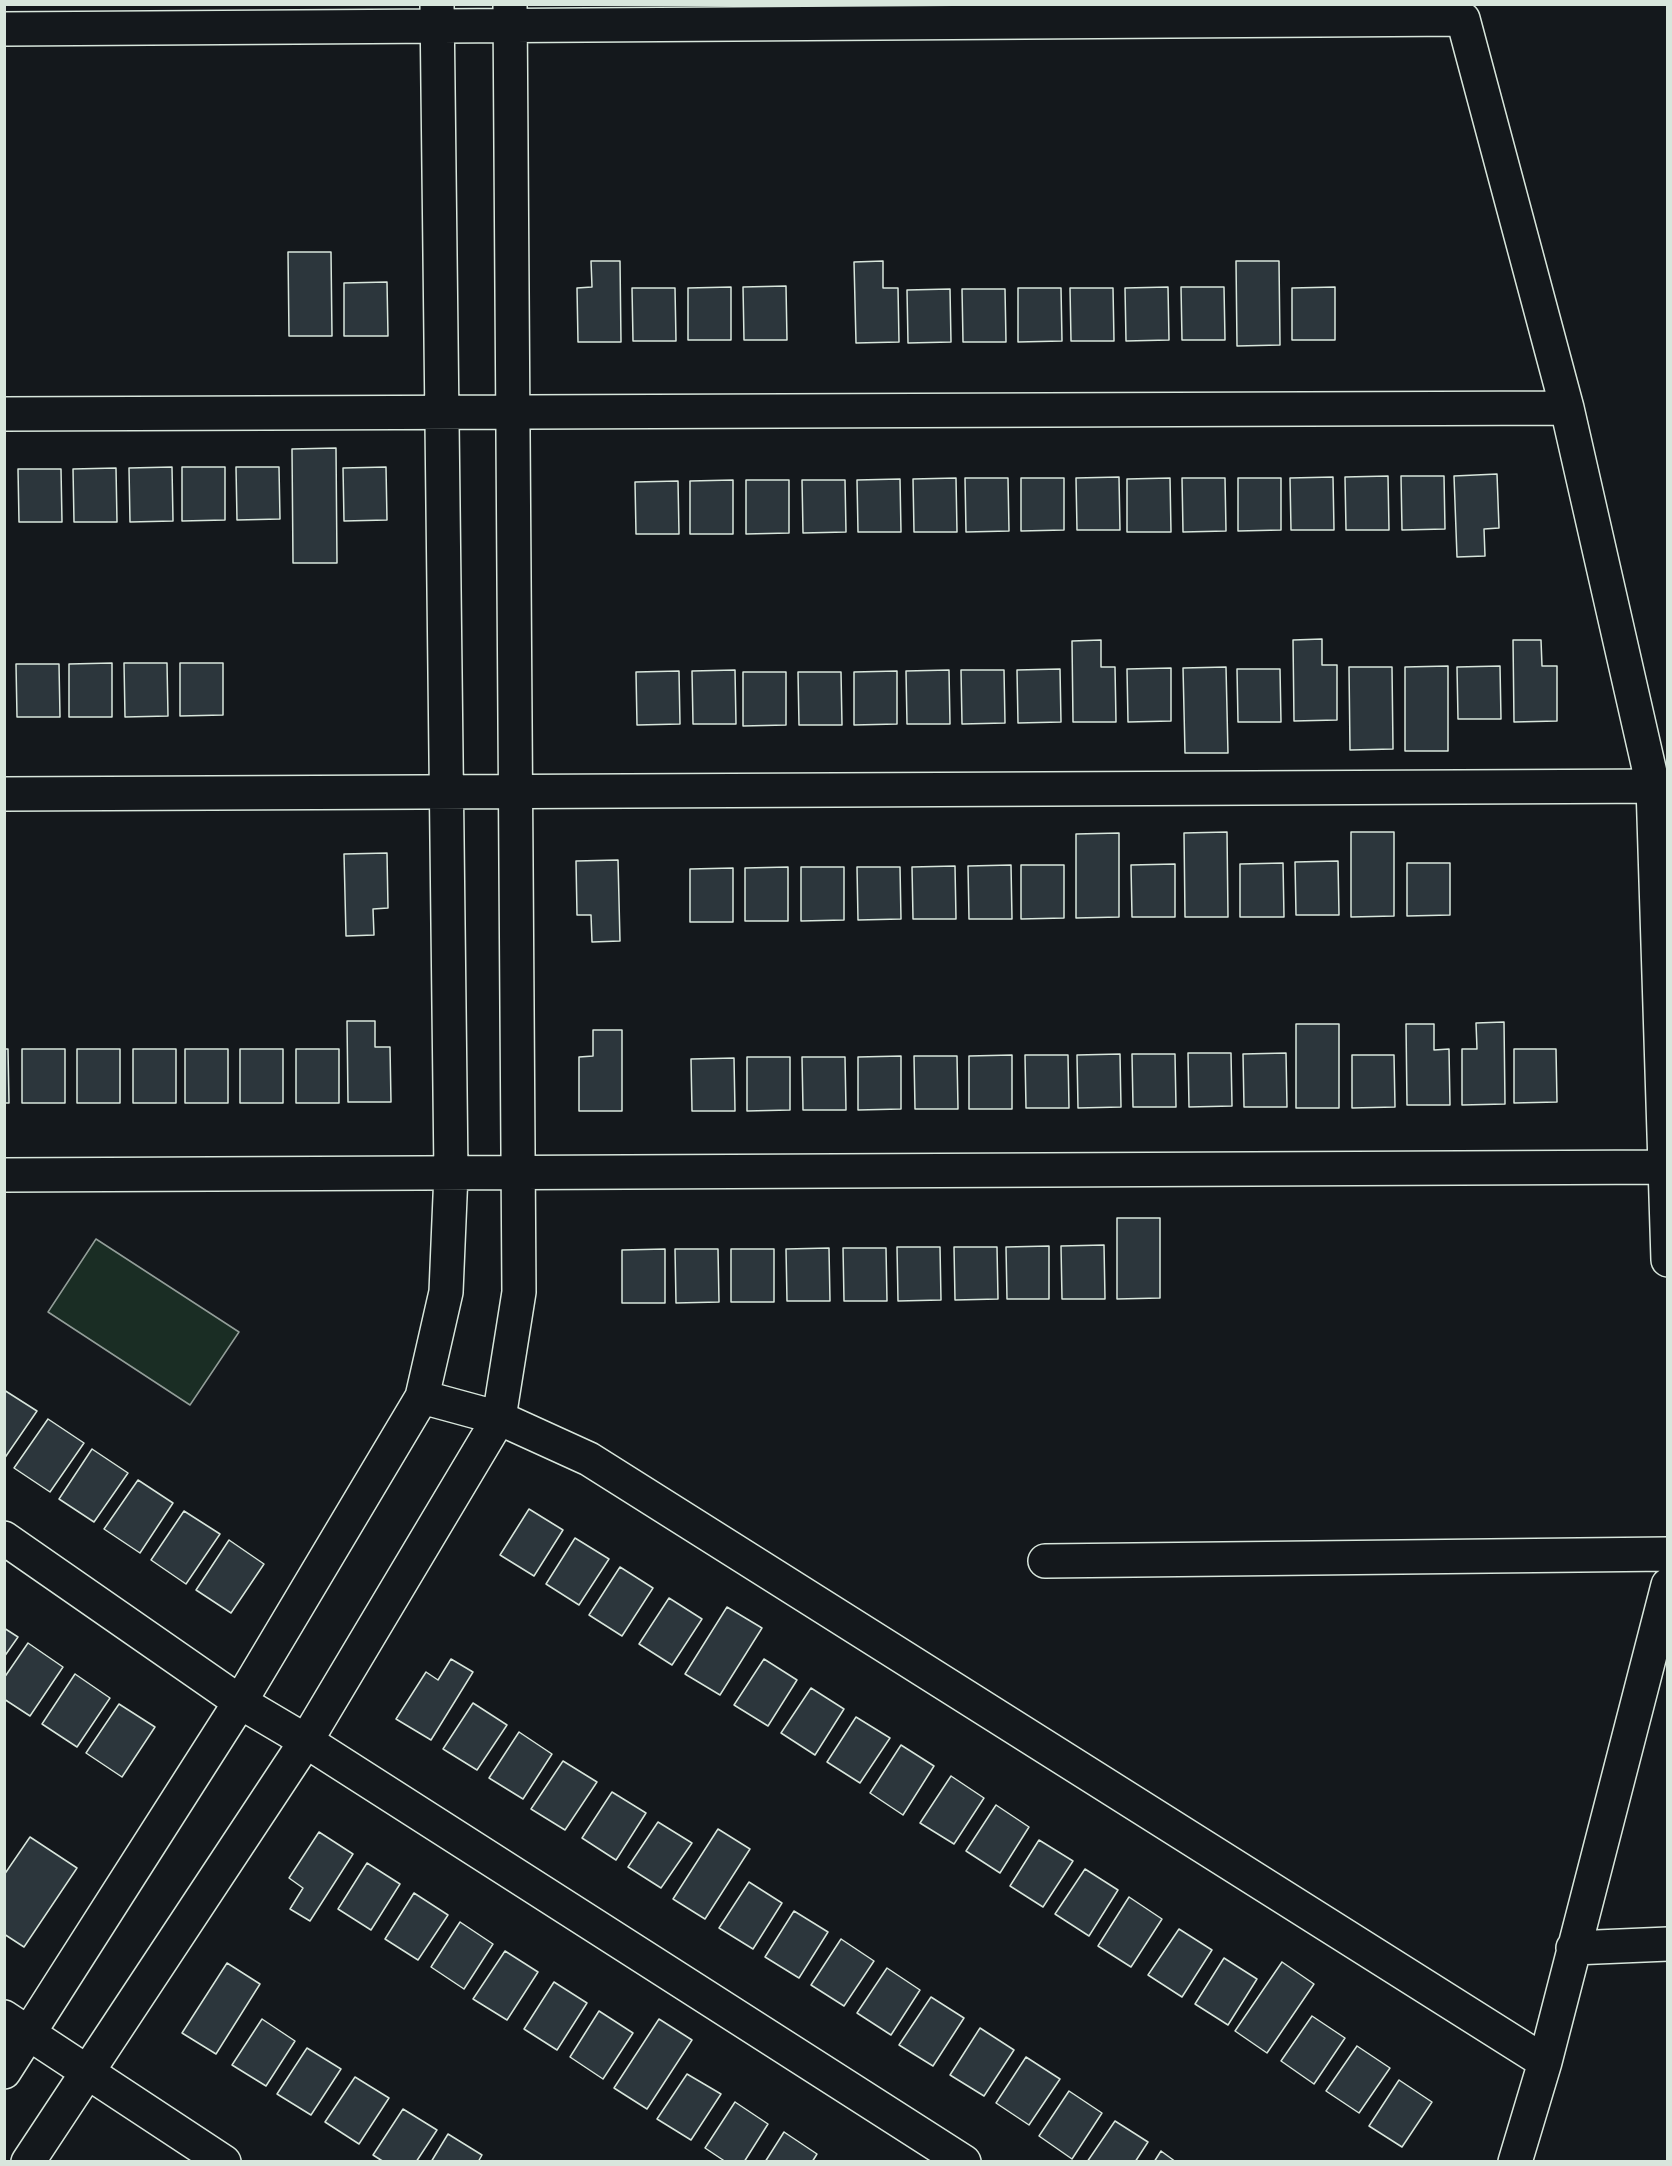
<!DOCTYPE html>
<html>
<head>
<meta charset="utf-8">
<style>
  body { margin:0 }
  #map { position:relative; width:1672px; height:2166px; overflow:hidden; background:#14181c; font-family:Arial,sans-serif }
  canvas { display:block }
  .frame { position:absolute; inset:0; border:6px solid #d8e6dc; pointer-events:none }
</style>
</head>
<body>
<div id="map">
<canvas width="1672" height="2166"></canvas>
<div class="frame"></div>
</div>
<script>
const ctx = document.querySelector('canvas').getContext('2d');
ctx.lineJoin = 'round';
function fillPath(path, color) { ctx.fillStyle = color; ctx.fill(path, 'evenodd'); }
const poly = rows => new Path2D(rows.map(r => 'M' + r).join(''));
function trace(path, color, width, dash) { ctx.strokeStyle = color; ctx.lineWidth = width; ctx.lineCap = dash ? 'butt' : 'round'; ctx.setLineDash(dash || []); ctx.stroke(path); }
const green = poly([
  [96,1239,239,1332,190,1405,48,1312,96,1239]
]);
fillPath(green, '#1a2d24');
trace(green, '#939e99', 1.5);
const building = poly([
  [288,252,331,252,332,336,289,336,288,252],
  [591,261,620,261,621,342,578,342,577,288,592,287,591,261],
  [883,261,883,288,898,288,899,342,856,343,854,262,883,261],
  [1236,261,1279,261,1280,345,1237,346,1236,261],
  [387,282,388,336,344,336,344,283,387,282],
  [786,286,787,340,744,340,743,287,786,286],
  [731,287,731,340,688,340,688,288,731,287],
  [1168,287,1169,340,1126,341,1125,288,1168,287],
  [1181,287,1224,287,1225,340,1182,340,1181,287],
  [1335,287,1335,340,1292,340,1292,288,1335,287],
  [632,288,675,288,676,341,633,341,632,288],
  [1018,288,1061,288,1062,341,1018,342,1018,288],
  [1070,288,1113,288,1114,341,1071,341,1070,288],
  [950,289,951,342,908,343,907,290,950,289],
  [962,289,1005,289,1006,342,963,342,962,289],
  [336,448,337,563,293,563,292,449,336,448],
  [172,467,173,521,130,522,129,468,172,467],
  [182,467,225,467,225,520,182,521,182,467],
  [236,467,279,467,280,519,237,520,236,467],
  [386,467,387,520,344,521,343,468,386,467],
  [116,468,117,522,74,522,73,469,116,468],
  [18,469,61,469,62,522,19,522,18,469],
  [1497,474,1499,528,1484,529,1485,556,1457,557,1454,476,1497,474],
  [1388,476,1389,530,1346,530,1345,477,1388,476],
  [1401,476,1444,476,1445,529,1402,530,1401,476],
  [1119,477,1120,530,1077,530,1076,478,1119,477],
  [1333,477,1334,530,1291,530,1290,478,1333,477],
  [956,478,957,532,914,532,913,479,956,478],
  [965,478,1008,478,1009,531,966,532,965,478],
  [1021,478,1064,478,1064,530,1021,531,1021,478],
  [1170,478,1171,532,1127,532,1127,479,1170,478],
  [1182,478,1225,478,1226,531,1183,532,1182,478],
  [1238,478,1281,478,1281,530,1238,531,1238,478],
  [900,479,901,532,858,532,857,480,900,479],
  [733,480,733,534,690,534,690,481,733,480],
  [746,480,789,480,789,533,746,534,746,480],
  [802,480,845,480,846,532,803,533,802,480],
  [678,481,679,534,636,534,635,482,678,481],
  [1322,639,1322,665,1337,665,1337,720,1294,721,1293,640,1322,639],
  [1101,640,1101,667,1115,667,1116,722,1073,722,1072,641,1101,640],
  [1513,640,1541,640,1542,666,1557,666,1557,721,1514,722,1513,640],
  [112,663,112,717,69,717,69,664,112,663],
  [124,663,167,663,168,716,125,717,124,663],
  [180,663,223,663,223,715,180,716,180,663],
  [16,664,59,664,60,717,17,717,16,664],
  [1448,666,1448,751,1405,751,1405,667,1448,666],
  [1500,666,1501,719,1458,719,1457,667,1500,666],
  [1226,667,1228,753,1185,753,1183,668,1226,667],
  [1349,667,1392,667,1393,749,1350,750,1349,667],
  [1171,668,1171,721,1128,722,1127,669,1171,668],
  [1060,669,1061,722,1018,723,1017,670,1060,669],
  [1237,669,1280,669,1281,722,1238,722,1237,669],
  [735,670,736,724,693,724,692,671,735,670],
  [949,670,950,724,907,724,906,671,949,670],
  [961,670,1004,670,1005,723,962,724,961,670],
  [679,671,680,724,637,725,636,672,679,671],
  [897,671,897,724,854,725,854,672,897,671],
  [743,672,786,672,786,725,743,726,743,672],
  [798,672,841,672,842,725,799,725,798,672],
  [1227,832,1228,917,1185,917,1184,833,1227,832],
  [1351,832,1394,832,1394,916,1351,917,1351,832],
  [1119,833,1119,917,1076,918,1076,834,1119,833],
  [387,853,388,908,373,909,374,935,346,936,344,854,387,853],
  [618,860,620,941,592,942,591,915,577,915,576,861,618,860],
  [1338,861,1339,915,1296,915,1295,862,1338,861],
  [1283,863,1284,917,1240,917,1240,864,1283,863],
  [1407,863,1450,863,1450,915,1407,916,1407,863],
  [1175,864,1175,917,1132,917,1131,865,1175,864],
  [1011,865,1012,919,969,919,968,866,1011,865],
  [1021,865,1064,865,1064,918,1021,919,1021,865],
  [955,866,956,919,913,919,912,867,955,866],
  [788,867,788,921,745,921,745,868,788,867],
  [801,867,844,867,844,920,801,921,801,867],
  [857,867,900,867,901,919,858,920,857,867],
  [733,868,733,922,690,922,690,869,733,868],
  [347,1021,375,1021,375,1047,390,1047,391,1102,348,1102,347,1021],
  [1504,1022,1505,1104,1462,1105,1462,1049,1477,1049,1476,1023,1504,1022],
  [1296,1024,1339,1024,1339,1108,1296,1108,1296,1024],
  [1406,1024,1434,1024,1434,1050,1449,1049,1450,1105,1407,1105,1406,1024],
  [593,1030,622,1030,622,1111,579,1111,579,1057,593,1056,593,1030],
  [4,1049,8,1049,9,1103,4,1103,4,1049],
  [22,1049,65,1049,65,1103,22,1103,22,1049],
  [77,1049,120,1049,120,1103,77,1103,77,1049],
  [133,1049,176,1049,176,1103,133,1103,133,1049],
  [185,1049,228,1049,228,1103,185,1103,185,1049],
  [240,1049,283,1049,283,1103,240,1103,240,1049],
  [296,1049,339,1049,339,1103,296,1103,296,1049],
  [1514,1049,1556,1049,1557,1102,1514,1103,1514,1049],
  [1188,1053,1231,1053,1232,1106,1189,1107,1188,1053],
  [1286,1053,1287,1107,1244,1107,1243,1054,1286,1053],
  [1120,1054,1121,1107,1078,1108,1077,1055,1120,1054],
  [1132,1054,1175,1054,1176,1107,1133,1107,1132,1054],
  [1012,1055,1012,1109,969,1109,969,1056,1012,1055],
  [1025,1055,1068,1055,1069,1108,1026,1108,1025,1055],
  [1352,1055,1394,1055,1395,1107,1352,1108,1352,1055],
  [901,1056,901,1109,858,1110,858,1057,901,1056],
  [914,1056,957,1056,958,1109,915,1109,914,1056],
  [747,1057,790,1057,790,1110,747,1111,747,1057],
  [802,1057,845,1057,846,1110,803,1110,802,1057],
  [734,1058,735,1111,692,1111,691,1059,734,1058],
  [1117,1218,1160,1218,1160,1298,1117,1299,1117,1218],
  [1104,1245,1105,1299,1062,1299,1061,1246,1104,1245],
  [1049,1246,1049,1299,1007,1299,1006,1247,1049,1246],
  [897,1247,940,1247,941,1300,898,1301,897,1247],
  [954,1247,997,1247,998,1299,955,1300,954,1247],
  [829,1248,830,1301,787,1301,786,1249,829,1248],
  [843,1248,886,1248,887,1301,844,1301,843,1248],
  [665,1249,665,1303,622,1303,622,1250,665,1249],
  [675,1249,718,1249,719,1302,676,1303,675,1249],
  [731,1249,774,1249,774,1302,731,1302,731,1249],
  [4,1390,37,1411,4,1459,4,1390],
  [48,1419,84,1443,50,1492,14,1468,48,1419],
  [92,1449,128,1473,94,1522,59,1499,92,1449],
  [138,1480,173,1503,140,1553,104,1529,138,1480],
  [529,1509,563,1530,534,1576,500,1555,529,1509],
  [184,1511,220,1534,186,1584,151,1560,184,1511],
  [575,1538,609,1559,579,1605,546,1584,575,1538],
  [229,1540,264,1564,231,1613,196,1590,229,1540],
  [620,1567,653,1588,622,1636,589,1615,620,1567],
  [669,1598,702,1619,672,1665,639,1644,669,1598],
  [727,1607,762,1628,720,1695,685,1674,727,1607],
  [4,1628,18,1637,4,1657,4,1628],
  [28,1643,63,1667,30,1716,4,1699,4,1678,28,1643],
  [451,1659,473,1672,431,1740,396,1719,426,1672,438,1680,451,1659],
  [764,1659,797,1680,768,1726,734,1705,764,1659],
  [75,1674,110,1698,77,1747,42,1724,75,1674],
  [811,1688,844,1709,815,1755,781,1733,811,1688],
  [473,1703,507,1725,477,1770,443,1749,473,1703],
  [119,1704,155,1727,122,1777,86,1753,119,1704],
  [856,1717,890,1738,860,1783,827,1762,856,1717],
  [519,1732,552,1754,523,1799,489,1778,519,1732],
  [901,1745,934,1766,903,1815,870,1793,901,1745],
  [563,1761,597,1782,565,1830,531,1809,563,1761],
  [951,1776,984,1798,954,1844,920,1823,951,1776],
  [612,1792,646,1813,616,1860,582,1838,612,1792],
  [996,1805,1029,1827,1000,1873,966,1851,996,1805],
  [658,1822,692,1843,661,1888,628,1867,658,1822],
  [718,1829,750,1849,705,1919,673,1899,718,1829],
  [319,1832,353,1854,310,1921,290,1909,303,1888,289,1878,319,1832],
  [30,1837,77,1868,24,1947,4,1934,4,1875,30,1837],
  [1039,1840,1073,1861,1043,1907,1010,1886,1039,1840],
  [367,1863,400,1884,371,1930,338,1909,367,1863],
  [1085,1869,1118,1890,1089,1936,1055,1914,1085,1869],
  [749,1882,782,1903,753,1949,719,1928,749,1882],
  [414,1893,448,1915,418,1960,385,1939,414,1893],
  [1129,1897,1162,1919,1131,1967,1098,1946,1129,1897],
  [794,1911,828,1932,799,1978,765,1957,794,1911],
  [460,1922,493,1944,464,1989,431,1967,460,1922],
  [1179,1929,1212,1950,1182,1997,1148,1975,1179,1929],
  [841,1939,874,1961,844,2006,811,1985,841,1939],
  [505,1951,538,1972,507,2020,473,1999,505,1951],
  [1224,1958,1257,1979,1228,2025,1195,2004,1224,1958],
  [1282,1962,1314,1984,1267,2053,1235,2031,1282,1962],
  [227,1963,260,1984,216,2054,182,2033,227,1963],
  [887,1968,920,1990,891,2035,857,2013,887,1968],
  [554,1982,587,2003,557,2050,524,2029,554,1982],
  [931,1997,964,2018,933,2066,899,2045,931,1997],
  [599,2011,633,2033,603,2079,570,2057,599,2011],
  [1312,2016,1345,2038,1314,2084,1281,2061,1312,2016],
  [262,2019,295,2041,266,2086,232,2065,262,2019],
  [659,2019,692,2040,647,2109,614,2088,659,2019],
  [980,2028,1014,2050,984,2096,950,2075,980,2028],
  [1357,2046,1390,2068,1359,2113,1326,2091,1357,2046],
  [307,2048,341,2069,311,2115,277,2094,307,2048],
  [1026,2057,1060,2079,1029,2125,996,2103,1026,2057],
  [687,2074,721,2094,691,2140,657,2119,687,2074],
  [355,2077,389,2098,359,2144,325,2122,355,2077],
  [1399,2080,1432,2102,1402,2147,1369,2126,1399,2080],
  [1069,2091,1102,2113,1072,2159,1039,2136,1069,2091],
  [735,2102,768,2124,744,2162,726,2162,705,2148,735,2102],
  [403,2109,437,2130,416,2162,384,2162,373,2155,403,2109],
  [1115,2121,1148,2142,1135,2162,1087,2162,1115,2121],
  [784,2132,817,2154,812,2162,765,2162,784,2132],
  [448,2134,482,2155,478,2162,431,2162,448,2134],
  [1161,2151,1176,2162,1154,2162,1161,2151]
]);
fillPath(building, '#2c363c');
trace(building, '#d8e6dc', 1.5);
const street = poly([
  [4,29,1463,19,1567,408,1653,786,1668,1260],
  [4,414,1567,408],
  [4,794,1668,786],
  [4,1175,1668,1167],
  [422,1397,499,1418,589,1459,1545,2062],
  [4,1538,240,1702,306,1741,964,2162],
  [1045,1561,1668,1554],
  [1573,1948,1668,1944],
  [4,2017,224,2162],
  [4,2072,240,1702,422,1397,446,1292,451,1173,437,4],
  [28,2162,306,1741,499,1418,519,1292,510,4],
  [1515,2162,1545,2062,1668,1585]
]);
trace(street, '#d8e6dc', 36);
trace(street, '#14181c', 33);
</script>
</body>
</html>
